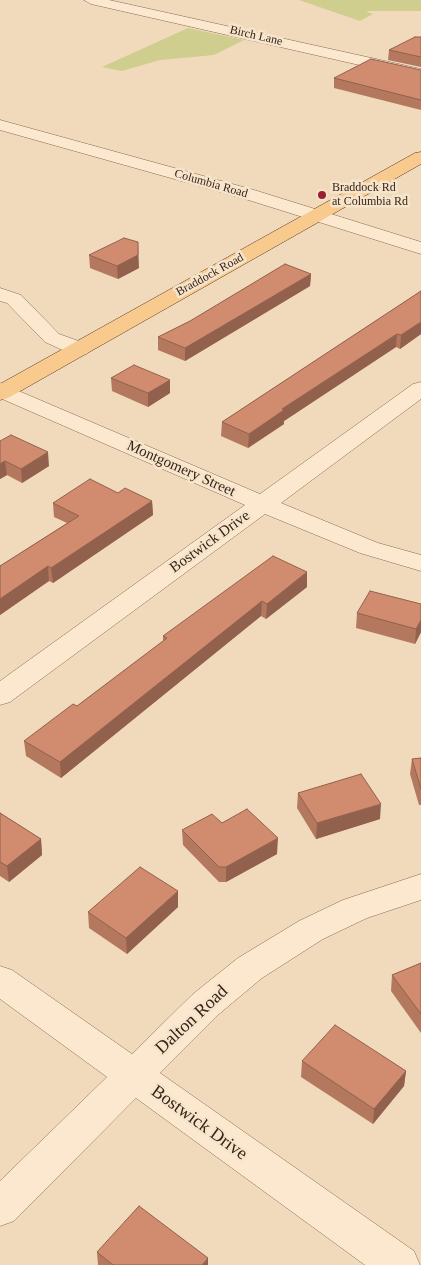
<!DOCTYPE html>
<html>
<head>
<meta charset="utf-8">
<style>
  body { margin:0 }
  canvas { display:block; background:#f0dabb }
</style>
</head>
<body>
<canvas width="421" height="1265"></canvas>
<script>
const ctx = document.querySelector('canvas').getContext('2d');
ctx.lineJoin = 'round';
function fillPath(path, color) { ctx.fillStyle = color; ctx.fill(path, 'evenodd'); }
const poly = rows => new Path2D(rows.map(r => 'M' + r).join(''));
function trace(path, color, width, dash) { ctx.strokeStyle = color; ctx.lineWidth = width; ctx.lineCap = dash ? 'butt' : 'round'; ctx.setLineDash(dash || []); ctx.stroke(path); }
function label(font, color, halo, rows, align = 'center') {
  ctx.font = font + ' Georgia,serif'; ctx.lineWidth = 5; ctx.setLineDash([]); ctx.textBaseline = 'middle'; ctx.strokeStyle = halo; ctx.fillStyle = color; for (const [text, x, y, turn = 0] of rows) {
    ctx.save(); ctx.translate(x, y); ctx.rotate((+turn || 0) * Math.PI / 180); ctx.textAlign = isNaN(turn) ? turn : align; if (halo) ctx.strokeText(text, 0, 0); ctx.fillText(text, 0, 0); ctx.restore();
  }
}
fillPath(poly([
  [299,0,421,0,421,11,366,11,373,14,360,21],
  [188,28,244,40,214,55,160,60,122,71,102,67]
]), '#cfce8e');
const minor = poly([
  [84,0,109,0,421,69,421,79,91,4,84,0],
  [0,120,254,190,421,242,421,254,242,198,0,130,0,120],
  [0,288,21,295,59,334,87,344,90,349,87,354,79,355,71,354,45,342,7,303,0,301,0,288],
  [421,382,421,399,281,503,378,543,421,555,421,571,360,553,265,514,10,702,0,705,0,681,245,505,0,398,0,383,260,494,413,384,421,382],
  [421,874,421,900,367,918,323,939,262,978,219,1014,160,1073,414,1251,420,1265,365,1265,136,1098,14,1221,0,1226,0,1181,107,1077,0,999,0,966,12,970,132,1054,193,994,238,958,299,921,343,900,421,874]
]);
const major = poly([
  [421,152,421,164,8,398,0,400,0,384,415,153,421,152]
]);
trace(minor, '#886954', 1);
trace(major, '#553829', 1);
fillPath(minor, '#fbe8ce');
fillPath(major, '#f8ca8e');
fillPath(poly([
  [421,37,421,67,388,60,389,50],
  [421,70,421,110,334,88,334,78],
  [89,255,139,268,118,279,90,268],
  [311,274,310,286,185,361,158,350,158,337,190,321],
  [421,291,421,334,400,349,396,347,284,421,284,424,248,448,221,436,222,422],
  [111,378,170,393,148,407,112,391],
  [0,441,49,466,22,483,7,475,0,479],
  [118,493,152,501,153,515,53,583,49,581,0,615,0,566,67,523,54,517,53,503],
  [307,572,307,587,266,619,261,616,61,778,26,756,24,741,77,706,163,641,163,636],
  [421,604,421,632,415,644,356,628,357,613],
  [421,758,421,805,419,805,410,774,412,759],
  [298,793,380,819,316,839,297,808],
  [0,813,41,839,42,855,9,882,0,876],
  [222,823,277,854,226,882,219,882,183,845,182,830],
  [178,907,127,954,89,928,88,912],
  [421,963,421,1033,391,991,392,975],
  [302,1061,406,1071,404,1086,373,1124,301,1077],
  [97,1252,208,1265,98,1265]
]), '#b4785f');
fillPath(poly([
  [138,242,139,268,118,279,117,266],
  [311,274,310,286,185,361,185,348],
  [421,322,421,334,400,349,401,335],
  [397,334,396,347,284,421,284,424,248,448,249,434,282,409],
  [170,380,170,393,148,407,148,393],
  [48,452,49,466,22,483,21,469],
  [5,461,7,475,0,479,0,464],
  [152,501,153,515,53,583,51,568],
  [48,566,49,581,0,615,0,599],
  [307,572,307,587,266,619,267,604],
  [262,601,261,616,61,778,60,762],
  [421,620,421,632,415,644,416,629],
  [381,804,380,819,316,839,317,823],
  [278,838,277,854,226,882,226,867],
  [41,839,42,855,9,882,7,866],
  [178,891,178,907,127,954,126,938],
  [406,1071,404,1086,373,1124,374,1109],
  [208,1258,208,1265,202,1265]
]), '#92614d');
const building = poly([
  [415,37,421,37,421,57,389,50,415,37],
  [371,59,421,70,421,100,334,78,371,59],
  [124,238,138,242,138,255,117,266,89,255,124,238],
  [285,264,311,274,185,348,158,337,190,321,285,264],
  [421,291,421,322,401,335,397,334,282,409,284,410,249,434,222,422,421,291],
  [134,365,170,380,148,393,111,378,134,365],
  [11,435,48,452,21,469,5,461,0,464,0,441,11,435],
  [90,479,118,493,125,488,152,501,51,568,48,566,0,599,0,566,79,516,53,503,90,479],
  [273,556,307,572,267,604,262,601,60,762,24,741,73,704,77,706,167,638,163,636,273,556],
  [370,591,421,604,421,620,416,629,357,613,370,591],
  [421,758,421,789,412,759,421,758],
  [361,774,381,804,317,823,298,793,361,774],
  [247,809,278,838,226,867,219,867,182,830,212,814,222,823,247,809],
  [0,813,41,839,7,866,0,862,0,813],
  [140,867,178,891,126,938,88,912,140,867],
  [421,963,421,1014,392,975,421,963],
  [335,1025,406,1071,374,1109,302,1061,335,1025],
  [139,1206,208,1258,202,1265,113,1265,97,1252,139,1206]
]);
fillPath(building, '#d18b6e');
trace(building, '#92614d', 1);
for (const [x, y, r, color] of [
  [322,195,5,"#9b2030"]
]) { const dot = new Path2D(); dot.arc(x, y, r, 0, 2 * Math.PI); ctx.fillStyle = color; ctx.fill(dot); trace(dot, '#f7e5cb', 2); }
label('12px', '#36241a', '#f7e5cb', [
  ["Birch Lane",256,36,13],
  ["Columbia Road",211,184,16],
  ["Braddock Road",210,275,-29]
]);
label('12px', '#36241a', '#f7e5cb', [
  ["Braddock Rd",332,188],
  ["at Columbia Rd",332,202]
], 'left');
label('15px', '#36241a', '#f7e5cb', [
  ["Montgomery Street",181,469,24],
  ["Bostwick Drive",210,542,-36]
]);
label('18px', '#36241a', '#f7e5cb', [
  ["Dalton Road",192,1020,-43],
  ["Bostwick Drive",199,1123,36]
]);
</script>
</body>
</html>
